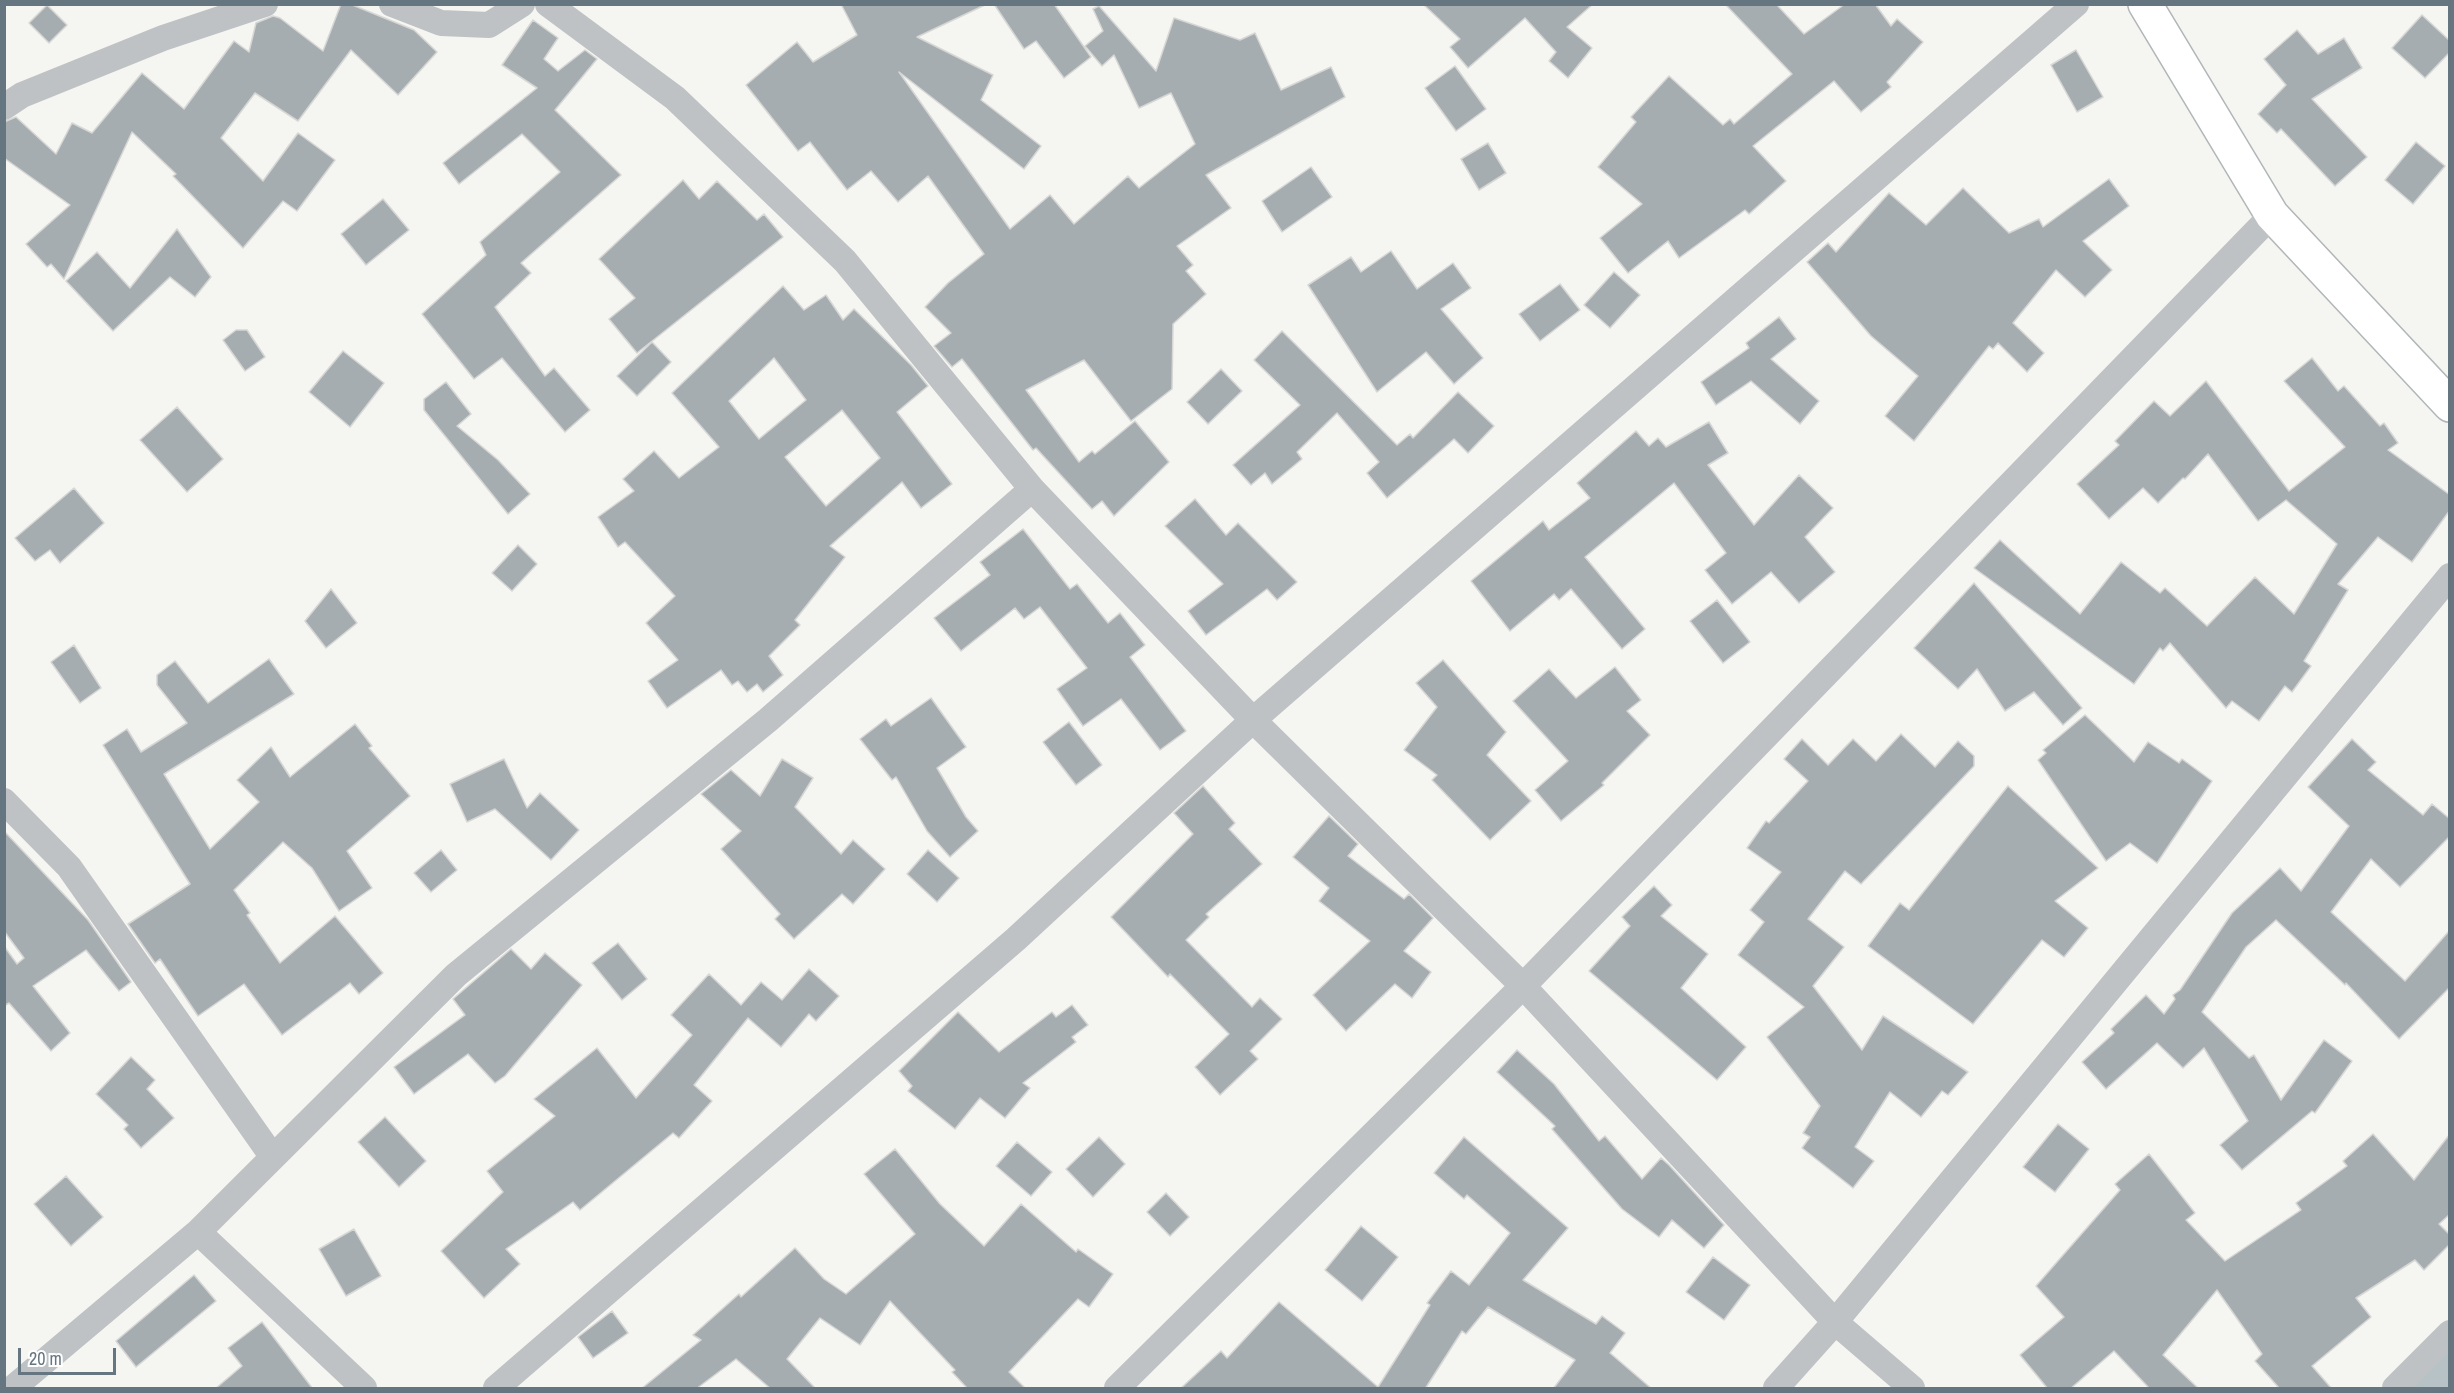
<!DOCTYPE html>
<html>
<head>
<meta charset="utf-8">
<style>
  body { margin:0 }
  #map { position:relative; width:2454px; height:1393px; overflow:hidden; background:#f5f5f1; font-family:"Archivo Narrow",sans-serif }
  canvas { display:block }
  .frame { position:absolute; inset:0; border:6px solid #667680; pointer-events:none }
  .scale { position:absolute; left:18px; top:1348px; width:98px; height:27px; box-sizing:border-box; border:3px solid #667680; border-top:0; padding-left:8px; font-size:18px; line-height:21px; white-space:nowrap; color:#667680; -webkit-text-stroke:4px #fff; paint-order:stroke }
</style>
</head>
<body>
<div id="map">
<canvas width="2454" height="1393"></canvas>
<div class="frame"></div>
<div class="scale">20 m</div>
</div>
<script>
const ctx = document.querySelector('canvas').getContext('2d');
ctx.lineJoin = 'round';
const poly = rows => new Path2D(rows.map(r => 'M' + r).join(''));
function trace(path, color, width, dash) { ctx.strokeStyle = color; ctx.lineWidth = width; ctx.lineCap = dash ? 'butt' : 'round'; ctx.setLineDash(dash || []); ctx.stroke(path); }
function fillPath(path, color) { ctx.fillStyle = color; ctx.fill(path, 'evenodd'); }
trace(poly([
  [2435,1388,2445,1377]
]), '#b7c2c6', 58);
const building = poly([
  [341,4,350,4,414,30,437,52,398,95,351,50,298,121,255,93,221,138,263,181,298,133,335,160,297,211,283,201,243,248,173,176,176,174,132,132,64,279,51,264,47,267,26,244,70,205,4,158,4,122,16,117,56,154,72,123,92,133,142,73,184,109,234,41,249,52,256,23,273,16,280,18,323,51,341,4],
  [841,4,987,4,917,37,993,75,981,100,1041,146,1024,169,899,72,1010,229,1050,195,1074,224,1128,176,1139,188,1195,144,1171,93,1139,108,1114,55,1102,66,1085,46,1103,31,1093,9,1099,6,1156,71,1174,18,1240,40,1255,33,1281,90,1331,67,1345,97,1206,175,1231,208,1177,246,1193,265,1186,271,1206,294,1173,324,1172,389,1131,421,1084,360,1026,390,1079,462,1092,451,1095,454,1135,421,1169,462,1114,516,1102,501,1092,509,1036,448,1033,450,962,359,952,367,934,346,951,333,925,307,948,283,984,254,928,176,898,202,871,171,847,190,810,142,798,151,746,85,797,42,813,62,857,35,841,4],
  [994,4,1054,4,1091,57,1064,78,1036,41,1024,49,994,4],
  [1423,4,1593,4,1567,27,1592,48,1568,78,1549,61,1556,52,1525,18,1468,68,1450,47,1460,39,1423,4],
  [1725,4,1776,4,1804,34,1845,4,1875,4,1891,26,1897,19,1923,42,1887,82,1891,87,1861,112,1834,81,1753,146,1786,181,1749,214,1745,210,1679,258,1668,241,1628,273,1600,238,1642,204,1598,167,1636,122,1631,117,1669,76,1723,125,1730,119,1734,124,1792,74,1725,4],
  [47,5,67,25,49,43,29,23,47,5],
  [2422,15,2450,41,2450,52,2425,78,2392,48,2422,15],
  [533,20,558,38,544,59,558,71,585,50,597,59,555,110,621,175,521,263,531,273,495,307,545,376,554,368,590,410,565,432,502,358,474,379,422,314,486,255,480,242,560,172,522,134,459,184,443,163,537,88,502,65,533,20],
  [2297,30,2318,54,2344,38,2362,68,2312,99,2367,157,2335,186,2281,129,2277,133,2258,114,2286,85,2264,59,2297,30],
  [2076,50,2103,97,2077,112,2051,65,2076,50],
  [1455,66,1486,109,1456,131,1425,88,1455,66],
  [2416,142,2445,166,2413,204,2385,180,2416,142],
  [1488,143,1506,173,1479,190,1461,159,1488,143],
  [1311,167,1332,197,1282,232,1262,201,1311,167],
  [2109,179,2129,206,2083,241,2112,270,2085,297,2056,270,2013,323,2044,353,2027,372,1998,343,1993,349,1989,346,1914,441,1885,416,1918,376,1871,336,1807,262,1828,243,1836,252,1889,193,1926,225,1963,188,2009,233,2039,219,2043,227,2109,179],
  [683,180,699,199,717,181,757,220,764,214,783,237,637,353,609,319,635,298,599,259,683,180],
  [383,199,409,230,366,265,341,234,383,199],
  [177,229,211,277,195,297,170,277,113,331,66,281,97,252,130,288,177,229],
  [1391,251,1417,289,1453,263,1471,288,1441,309,1483,358,1454,384,1426,352,1377,392,1308,285,1351,257,1361,272,1391,251],
  [1614,272,1640,295,1610,328,1584,305,1614,272],
  [1560,284,1580,310,1540,341,1519,314,1560,284],
  [783,286,804,310,826,295,843,320,854,309,911,365,928,386,897,412,952,484,921,508,902,482,830,546,845,557,795,620,800,625,769,656,783,675,763,692,757,684,747,692,738,681,732,685,721,670,667,708,648,681,678,660,646,623,675,596,625,542,618,547,598,517,634,491,623,479,654,451,679,478,719,447,672,393,783,286],
  [774,358,806,400,759,439,729,401,774,358],
  [842,410,880,458,826,506,785,457,842,410],
  [1779,317,1796,339,1771,359,1819,401,1800,424,1751,381,1716,405,1701,382,1749,348,1746,343,1779,317],
  [236,330,247,330,265,357,245,371,223,340,236,330],
  [1282,331,1397,445,1410,434,1413,438,1458,392,1494,426,1468,453,1454,439,1387,498,1367,473,1379,462,1337,413,1297,452,1302,459,1272,484,1265,473,1251,485,1233,465,1300,405,1254,360,1282,331],
  [652,342,671,362,637,396,617,376,652,342],
  [343,351,384,383,350,427,309,392,343,351],
  [2312,358,2338,391,2344,386,2380,426,2384,423,2398,443,2388,450,2450,495,2450,510,2412,562,2378,537,2338,584,2348,590,2304,661,2311,666,2292,692,2285,686,2259,721,2232,701,2226,708,2170,643,2163,651,2160,648,2134,684,1974,568,2000,540,2080,614,2121,562,2160,593,2165,588,2207,626,2255,577,2294,614,2337,544,2286,500,2258,521,2208,454,2185,479,2183,478,2158,503,2143,488,2109,519,2077,484,2119,445,2115,441,2154,401,2170,416,2206,381,2289,491,2345,447,2284,381,2312,358],
  [1221,369,1242,391,1208,424,1187,402,1221,369],
  [446,382,471,414,457,426,498,460,530,494,508,514,424,410,424,399,446,382],
  [177,407,223,459,187,492,140,440,177,407],
  [1709,422,1728,453,1708,465,1754,525,1799,475,1833,508,1805,537,1835,572,1799,603,1771,572,1732,604,1705,570,1726,553,1674,483,1585,557,1645,629,1622,649,1571,589,1559,600,1554,594,1510,631,1471,581,1543,521,1549,530,1590,498,1577,483,1636,431,1649,446,1658,438,1666,447,1709,422],
  [74,488,104,523,60,563,50,550,35,561,15,538,74,488],
  [1195,499,1226,535,1238,523,1297,582,1277,600,1267,589,1206,635,1188,611,1223,584,1165,526,1195,499],
  [1023,529,1070,589,1077,584,1108,623,1120,613,1145,645,1130,657,1186,731,1160,750,1121,699,1083,726,1057,689,1087,668,1040,607,1024,619,1015,608,961,651,934,618,990,575,980,562,1023,529],
  [518,545,537,564,512,591,492,573,518,545],
  [1974,583,2082,708,2063,725,2034,692,2005,711,1977,669,1958,689,1914,648,1974,583],
  [331,589,357,623,326,648,305,621,331,589],
  [1717,600,1750,642,1723,663,1690,621,1717,600],
  [74,645,101,688,80,703,51,662,74,645],
  [269,659,294,694,164,774,210,849,259,802,237,780,271,747,290,777,355,724,372,746,369,748,410,796,347,851,372,888,339,911,312,868,283,842,234,890,250,913,247,915,280,963,335,916,383,973,359,994,350,983,282,1035,244,984,198,1016,160,959,155,963,128,924,190,884,103,745,127,729,141,752,187,723,157,685,157,675,175,661,208,703,269,659],
  [1443,660,1506,732,1487,755,1531,801,1490,840,1432,780,1437,775,1404,750,1437,707,1416,683,1443,660],
  [1615,667,1641,700,1627,711,1650,735,1602,783,1604,785,1561,821,1535,790,1568,761,1513,701,1549,669,1576,698,1615,667],
  [931,698,966,747,937,768,966,817,978,831,950,857,927,831,896,777,892,780,860,739,886,719,891,726,931,698],
  [2085,715,2134,762,2148,742,2179,763,2182,759,2212,781,2157,863,2130,843,2106,861,2038,760,2046,753,2043,750,2085,715],
  [1069,722,1102,765,1076,785,1043,742,1069,722],
  [1901,734,1935,767,1958,741,1974,756,1974,766,1861,884,1845,871,1808,919,1844,947,1813,986,1862,1050,1883,1016,1968,1072,1948,1095,1942,1091,1921,1117,1890,1092,1855,1147,1874,1161,1853,1188,1802,1148,1810,1137,1803,1133,1820,1106,1767,1037,1804,1007,1738,955,1764,922,1750,910,1781,872,1747,848,1766,821,1769,823,1808,781,1784,759,1802,739,1828,765,1853,739,1876,761,1901,734],
  [2352,739,2376,762,2368,770,2423,815,2432,804,2450,819,2450,836,2400,887,2371,859,2331,912,2405,981,2450,930,2450,987,2399,1039,2346,983,2345,985,2276,920,2246,947,2202,1012,2249,1058,2254,1055,2281,1100,2324,1040,2352,1061,2315,1113,2312,1111,2242,1170,2220,1145,2248,1121,2204,1048,2183,1068,2157,1043,2106,1089,2082,1062,2114,1033,2111,1029,2146,995,2164,1014,2175,999,2173,995,2180,990,2232,913,2280,868,2301,891,2349,826,2308,787,2352,739],
  [504,759,527,808,540,793,579,830,551,860,495,809,467,822,450,784,504,759],
  [782,759,813,778,795,807,841,854,853,840,885,869,853,904,842,894,794,939,775,919,780,914,721,849,741,831,701,794,731,770,760,796,782,759],
  [1203,786,1235,823,1229,829,1262,864,1206,914,1209,917,1186,940,1252,1007,1260,998,1282,1019,1250,1051,1258,1059,1220,1095,1195,1067,1229,1034,1170,974,1168,977,1111,917,1193,834,1174,813,1203,786],
  [2008,786,2098,868,2055,901,2088,928,2064,957,2042,940,1973,1024,1868,946,1900,903,1909,910,2008,786],
  [1329,816,1358,844,1348,856,1404,899,1409,894,1433,918,1404,951,1431,972,1412,998,1395,984,1346,1031,1313,995,1370,941,1319,901,1329,888,1293,857,1329,816],
  [4,831,88,920,131,982,119,991,86,950,33,986,70,1033,51,1051,9,1003,4,1006,4,946,17,964,24,958,4,931,4,831],
  [441,850,457,870,431,892,414,873,441,850],
  [928,850,959,878,937,902,907,874,928,850],
  [1654,886,1672,905,1661,916,1708,954,1681,988,1746,1047,1717,1080,1589,971,1630,926,1622,917,1654,886],
  [618,943,647,979,622,1000,592,963,618,943],
  [511,949,531,969,545,953,582,985,505,1076,495,1083,468,1054,414,1094,394,1067,465,1015,453,999,511,949],
  [809,969,839,996,816,1021,809,1014,781,1047,748,1018,694,1085,712,1101,679,1138,673,1133,580,1210,573,1202,506,1249,520,1264,484,1298,441,1251,503,1192,487,1171,555,1116,534,1099,597,1048,636,1098,692,1035,671,1015,709,974,741,1005,761,982,782,1000,809,969],
  [1072,1005,1088,1025,1072,1037,1076,1042,1023,1083,1030,1088,1005,1118,980,1098,955,1129,908,1091,912,1086,899,1071,958,1012,999,1052,1052,1012,1056,1017,1072,1005],
  [1517,1050,1554,1084,1599,1141,1605,1136,1642,1179,1661,1158,1669,1165,1724,1225,1704,1248,1672,1220,1659,1237,1622,1209,1552,1129,1555,1126,1497,1072,1517,1050],
  [131,1057,155,1080,147,1089,174,1118,141,1148,124,1129,128,1125,96,1094,131,1057],
  [385,1117,426,1161,399,1187,358,1142,385,1117],
  [2058,1124,2089,1149,2055,1192,2023,1167,2058,1124],
  [2373,1134,2414,1180,2450,1134,2450,1214,2439,1224,2450,1235,2450,1244,2424,1270,2415,1260,2356,1298,2371,1317,2312,1366,2332,1389,2280,1389,2255,1361,2262,1354,2217,1290,2163,1355,2199,1389,2150,1389,2114,1351,2070,1389,2048,1389,2020,1355,2064,1317,2036,1286,2120,1190,2115,1184,2149,1154,2195,1213,2186,1220,2225,1261,2301,1210,2296,1203,2347,1166,2343,1161,2373,1134],
  [1099,1137,1125,1164,1093,1197,1066,1169,1099,1137],
  [1464,1137,1568,1228,1523,1280,1596,1324,1602,1316,1625,1333,1610,1353,1652,1389,1553,1389,1575,1360,1488,1307,1466,1334,1462,1331,1425,1389,1180,1389,1221,1351,1227,1358,1279,1302,1378,1387,1430,1305,1427,1303,1451,1271,1469,1285,1510,1233,1467,1195,1464,1199,1434,1173,1464,1137],
  [1017,1142,1052,1172,1031,1196,996,1166,1017,1142],
  [895,1149,940,1204,984,1246,1021,1204,1076,1252,1078,1249,1113,1274,1089,1307,1078,1299,1009,1372,1026,1389,968,1389,952,1372,955,1370,890,1301,860,1345,820,1318,787,1359,816,1389,771,1389,736,1359,696,1389,641,1389,701,1340,693,1335,739,1294,741,1297,795,1248,824,1279,846,1294,915,1234,864,1174,895,1149],
  [66,1176,103,1217,71,1246,34,1204,66,1176],
  [1166,1193,1189,1217,1170,1236,1147,1212,1166,1193],
  [1361,1226,1398,1257,1362,1301,1325,1270,1361,1226],
  [354,1229,381,1276,346,1296,319,1249,354,1229],
  [1713,1257,1750,1285,1724,1320,1686,1292,1713,1257],
  [194,1275,216,1301,136,1367,116,1341,194,1275],
  [612,1311,628,1333,593,1358,578,1337,612,1311],
  [262,1322,313,1389,215,1389,242,1366,228,1348,262,1322]
]);
fillPath(building, '#a5adb1');
trace(building, '#d6d6d4', 1.5);
const secondary = poly([
  [2145,4,2272,215,2450,405]
]);
trace(secondary, '#b1b6b9', 36);
trace(poly([
  [392,4,441,23,489,25,522,4],
  [548,4,675,98,845,261,1032,489,1253,720,1523,986,1835,1322,1912,1388],
  [4,107,22,95,163,38,265,4],
  [4,801,69,867,272,1156],
  [198,1232,364,1388],
  [13,1388,198,1232,456,975,768,720,1032,489],
  [496,1388,1016,939,1253,720,2076,4],
  [1117,1388,1523,986,2272,215],
  [1776,1388,1835,1322,2450,576],
  [2395,1388,2450,1333]
]), '#bec2c5', 26);
trace(secondary, '#fff', 33);
</script>
</body>
</html>
